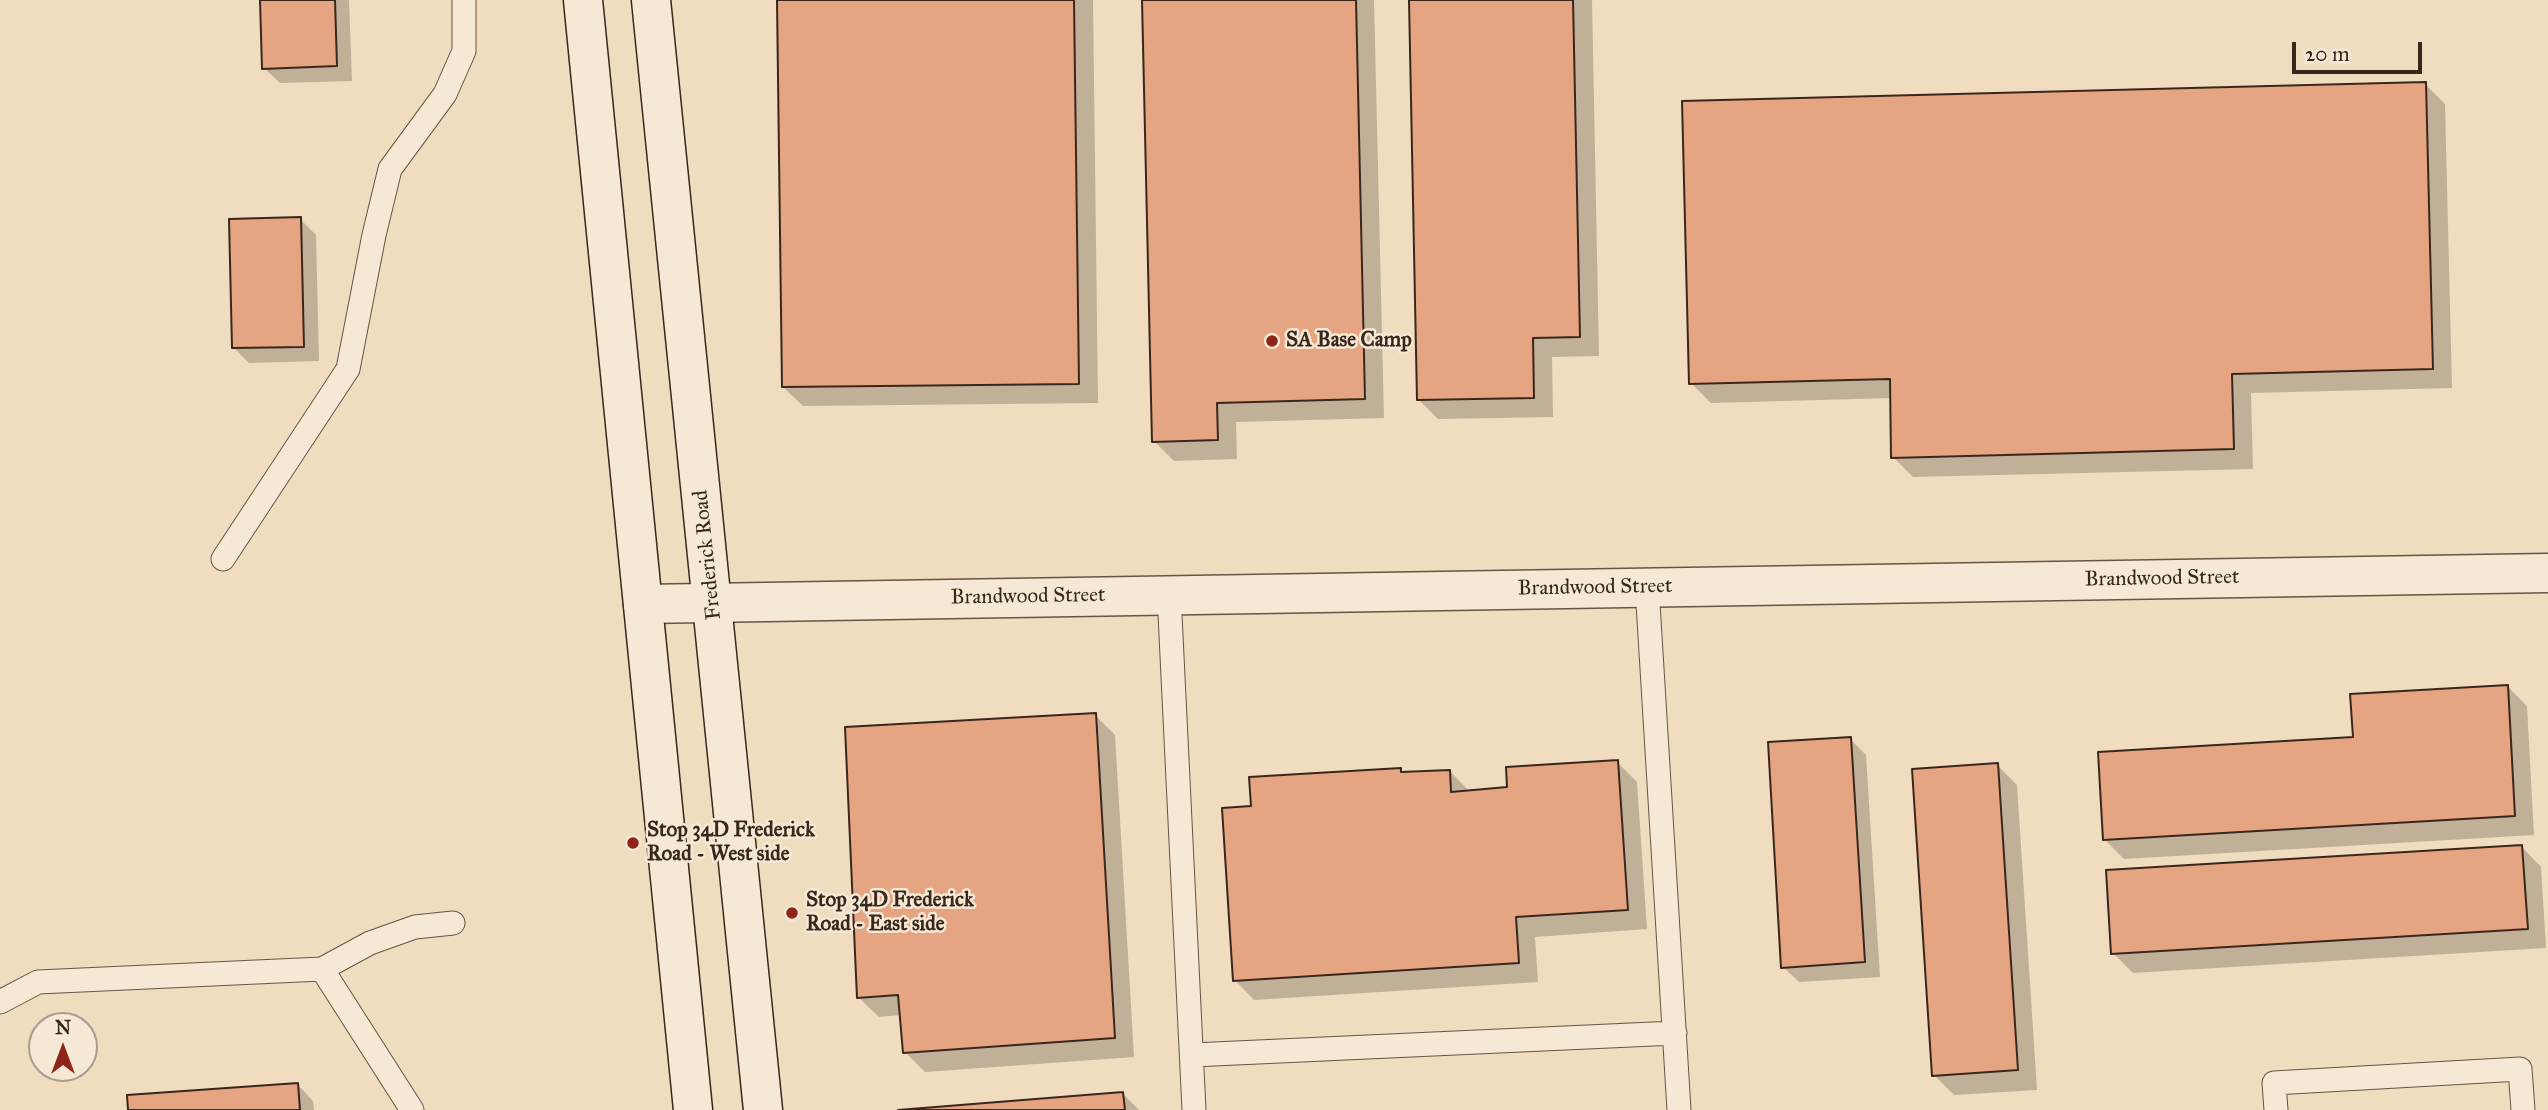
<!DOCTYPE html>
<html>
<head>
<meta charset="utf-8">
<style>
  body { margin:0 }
  #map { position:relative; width:2548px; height:1110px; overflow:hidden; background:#f0dcbf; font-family:"IM FELL Great Primer",serif }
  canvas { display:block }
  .north { position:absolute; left:28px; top:1012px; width:70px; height:70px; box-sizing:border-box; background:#f5e8d5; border:2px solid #aa9b8b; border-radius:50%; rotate:0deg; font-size:19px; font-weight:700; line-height:28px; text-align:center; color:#3a271b }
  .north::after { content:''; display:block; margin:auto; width:24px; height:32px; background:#8f2418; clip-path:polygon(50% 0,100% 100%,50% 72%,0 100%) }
  .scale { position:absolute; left:2292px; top:42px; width:130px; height:32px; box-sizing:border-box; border:4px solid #3a271b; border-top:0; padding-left:9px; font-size:21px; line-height:24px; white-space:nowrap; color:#3a271b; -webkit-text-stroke:5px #f5e8d5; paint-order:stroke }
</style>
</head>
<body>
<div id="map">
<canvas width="2548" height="1110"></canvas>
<div class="north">N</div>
<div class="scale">20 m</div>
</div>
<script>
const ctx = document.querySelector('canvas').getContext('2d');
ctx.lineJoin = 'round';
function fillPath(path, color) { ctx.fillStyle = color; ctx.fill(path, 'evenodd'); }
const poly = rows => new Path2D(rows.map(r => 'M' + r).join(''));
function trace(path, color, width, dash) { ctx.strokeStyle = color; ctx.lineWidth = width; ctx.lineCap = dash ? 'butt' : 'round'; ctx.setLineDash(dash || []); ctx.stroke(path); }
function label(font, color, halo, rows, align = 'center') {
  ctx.font = font + ' "IM FELL Great Primer",serif'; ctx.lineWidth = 5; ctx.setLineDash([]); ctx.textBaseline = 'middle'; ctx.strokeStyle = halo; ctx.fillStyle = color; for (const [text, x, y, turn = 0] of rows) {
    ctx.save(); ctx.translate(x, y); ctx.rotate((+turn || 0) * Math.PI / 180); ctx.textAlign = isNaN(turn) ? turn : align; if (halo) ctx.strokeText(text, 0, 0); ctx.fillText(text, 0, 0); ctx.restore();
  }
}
fillPath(poly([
  [262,0,349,0,352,81,280,83,264,68],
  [779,0,1093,0,1098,403,803,406,783,387],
  [1144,0,1374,0,1384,418,1236,422,1237,459,1174,461,1154,441],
  [1411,0,1592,0,1599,356,1552,357,1553,417,1438,419,1418,399],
  [2425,84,2445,104,2452,388,2251,393,2253,469,1913,477,1893,457,1892,398,1711,403,1691,383],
  [300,219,316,235,319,361,249,363,233,347],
  [2507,686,2527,706,2534,835,2124,859,2105,840,2354,738],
  [1095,715,1115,735,1134,1057,925,1072,905,1052,902,1015,879,1017,859,998],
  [1850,739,1866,755,1880,977,1799,982,1783,967],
  [1617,762,1637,782,1647,929,1535,937,1538,982,1254,1000,1235,980,1253,808,1400,770,1404,774,1450,771,1470,792,1509,789],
  [1997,765,2017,785,2037,1090,1954,1095,1934,1075],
  [2522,847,2541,867,2546,948,2133,973,2113,953],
  [298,1085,313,1101,314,1110,130,1110],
  [1123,1094,1139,1110,920,1110]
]), '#0003');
const building = poly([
  [260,0,335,0,337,66,262,69,260,0],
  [777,0,1074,0,1079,384,782,387,777,0],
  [1142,0,1356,0,1365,399,1217,403,1218,440,1152,442,1142,0],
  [1409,0,1573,0,1580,337,1533,338,1534,398,1417,400,1409,0],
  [2426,82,2433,369,2232,374,2234,449,1891,458,1890,379,1689,384,1682,101,2426,82],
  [301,217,304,347,232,348,229,219,301,217],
  [2508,685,2515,816,2103,840,2098,752,2353,737,2350,694,2508,685],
  [1096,713,1115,1038,903,1053,898,995,857,998,845,727,1096,713],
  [1851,737,1865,962,1781,968,1768,742,1851,737],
  [1618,760,1628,910,1516,917,1519,963,1233,981,1222,808,1251,806,1249,777,1401,768,1401,772,1450,770,1451,792,1507,787,1506,767,1618,760],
  [1998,763,2018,1070,1932,1076,1912,769,1998,763],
  [2522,845,2528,929,2111,954,2106,870,2522,845],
  [298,1083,300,1110,128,1110,127,1095,298,1083],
  [1123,1092,1125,1110,898,1110,1123,1092]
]);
fillPath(building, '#e5a583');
trace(building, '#3a271b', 2);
const lane = poly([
  [223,559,348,369,374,235,390,169,445,94,464,51,464,0],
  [1647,587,1679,1110],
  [1169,594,1194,1110],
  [322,969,370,943,415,927,453,923],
  [0,1002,38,982,322,969,412,1110],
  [1192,1055,1675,1033],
  [2276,1110,2274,1083,2520,1069,2523,1110]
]);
const street = poly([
  [643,604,2548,573]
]);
const secondary = poly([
  [583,0,693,1110],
  [651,0,763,1110]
]);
trace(lane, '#685444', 25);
trace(street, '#685444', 41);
trace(secondary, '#3a271b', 41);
trace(lane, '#f5e8d5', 23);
trace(street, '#f5e8d5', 38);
trace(secondary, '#f5e8d5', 38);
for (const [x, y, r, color] of [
  [1272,341,7,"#8f2418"],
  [633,843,7,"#8f2418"],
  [792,913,7,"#8f2418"]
]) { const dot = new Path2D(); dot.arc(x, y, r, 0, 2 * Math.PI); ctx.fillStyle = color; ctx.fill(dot); trace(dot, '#f5e8d5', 2.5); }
label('bold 21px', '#3a271b', '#f5e8d5', [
  ["SA Base Camp",1286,341],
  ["Stop 34D Frederick",647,831],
  ["Road - West side",647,855],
  ["Stop 34D Frederick",806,901],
  ["Road - East side",806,925]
], 'left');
label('21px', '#3a271b', '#f5e8d5', [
  ["Frederick Road",708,555,-96],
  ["Brandwood Street",2162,579,-1],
  ["Brandwood Street",1595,588,-1],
  ["Brandwood Street",1028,597,-1]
]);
</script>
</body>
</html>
